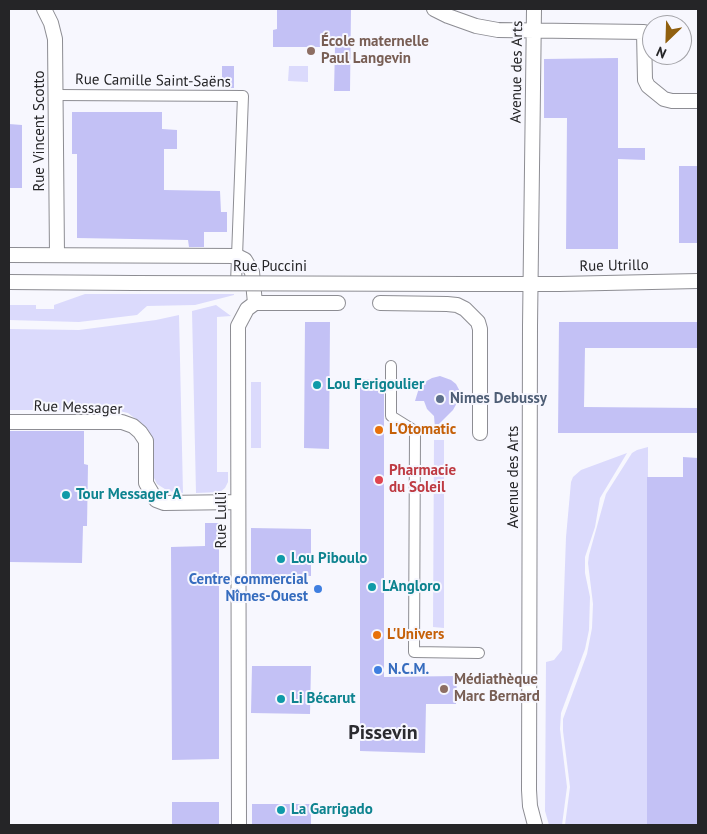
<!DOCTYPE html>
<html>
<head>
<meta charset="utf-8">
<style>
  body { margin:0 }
  #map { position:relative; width:707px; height:834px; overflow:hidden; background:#f7f7fe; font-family:"PT Sans",sans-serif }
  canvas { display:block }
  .frame { position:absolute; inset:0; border:10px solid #252527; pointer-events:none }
  .north { position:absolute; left:642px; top:15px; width:50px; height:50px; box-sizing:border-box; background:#f7f7fe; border:1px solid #a3a3a8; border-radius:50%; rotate:204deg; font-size:14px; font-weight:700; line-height:20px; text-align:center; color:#252527 }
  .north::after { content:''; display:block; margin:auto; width:18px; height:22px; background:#91600f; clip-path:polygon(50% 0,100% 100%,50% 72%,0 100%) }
</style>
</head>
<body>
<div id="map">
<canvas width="707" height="834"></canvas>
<div class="frame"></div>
<div class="north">N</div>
</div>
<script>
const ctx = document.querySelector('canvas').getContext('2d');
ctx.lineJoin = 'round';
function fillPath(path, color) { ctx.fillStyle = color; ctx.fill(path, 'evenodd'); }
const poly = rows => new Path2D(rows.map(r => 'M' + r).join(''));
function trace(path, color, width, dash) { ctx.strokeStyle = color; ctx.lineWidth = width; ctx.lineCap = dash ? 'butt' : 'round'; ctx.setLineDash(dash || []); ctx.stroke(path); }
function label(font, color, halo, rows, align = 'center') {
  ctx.font = font + ' "PT Sans",sans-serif'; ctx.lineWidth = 4; ctx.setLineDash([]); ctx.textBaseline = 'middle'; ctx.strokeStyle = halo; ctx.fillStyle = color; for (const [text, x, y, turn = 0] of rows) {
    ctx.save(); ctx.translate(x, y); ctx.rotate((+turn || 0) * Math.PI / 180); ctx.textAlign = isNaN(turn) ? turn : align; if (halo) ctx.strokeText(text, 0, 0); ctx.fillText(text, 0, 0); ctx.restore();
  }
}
fillPath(poly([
  [289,66,308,66,308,82,288,81],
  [85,294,234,294,234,295,195,305,147,306,137,315,79,322,9,320,9,305,36,305,36,309,54,309,54,305],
  [216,305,231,316,217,317,217,472,228,472,228,482,225,488,220,492,196,493,192,311],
  [179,315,183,493,168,491,157,484,153,476,147,430,141,423,128,413,115,410,9,410,9,329,79,330,156,320],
  [251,382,261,382,261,448,251,448],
  [434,440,444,440,444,628,433,627],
  [648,447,647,825,565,825,570,787,563,731,563,719,587,654,592,628,593,604,588,563,589,555,606,494,632,453,637,450],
  [627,453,600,498,595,527,585,557,585,573,590,597,589,630,585,649,561,713,560,729,567,787,562,825,549,825,545,811,546,662,554,660,562,650,566,537,571,482,573,477,581,470]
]), '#dbdafc');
fillPath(poly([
  [277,9,351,9,350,91,334,91,335,47,273,47,273,30,277,29],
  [618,58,618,148,645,148,645,160,618,159,618,249,566,249,567,118,544,118,544,59],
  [222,66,234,66,234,88,222,88],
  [72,112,162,112,162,129,177,130,177,149,164,149,164,190,220,191,221,212,227,212,227,232,204,232,204,247,189,247,188,240,77,238,77,154,72,154],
  [9,124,22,125,22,188,9,188],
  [679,166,698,166,698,243,679,243],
  [305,322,330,322,329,449,304,448],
  [559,322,698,322,698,348,585,348,584,407,698,408,698,433,558,433],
  [440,376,451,380,456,384,465,401,458,401,453,410,435,428,434,416,427,409,424,401,415,401,419,388,423,383,432,378],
  [360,379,384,380,384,677,457,676,456,704,426,704,425,753,360,751],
  [9,431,84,431,84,464,88,465,87,526,83,526,82,563,9,562],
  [683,457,698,458,698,825,647,825,647,477,683,477],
  [205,523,219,523,219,759,172,760,171,547,205,546],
  [251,528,311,529,311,576,251,575],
  [252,666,311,666,310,714,251,713],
  [172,802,219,802,219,825,172,825],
  [252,804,311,804,311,825,252,825]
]), '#c3c1f5');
const pedestrian = poly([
  [56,95,243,96,236,283],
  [391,366,391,416,415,431,414,652,479,653]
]);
const minor = poly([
  [44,9,51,23,55,39,57,255],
  [434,9,448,16,476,26,498,30,644,32,645,80,648,86,664,99,672,101,698,101],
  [534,9,530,326,529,790,530,806,535,825],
  [9,255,237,256,245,260,252,272,255,303],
  [9,282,133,283],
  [464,284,559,284,698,281],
  [380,303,447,304,457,305,465,309,478,322,480,329,480,433],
  [9,422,122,422,133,426,140,432,146,441,146,483,156,500,164,503,238,502],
  [239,825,238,326,247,309,255,303,338,303]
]);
trace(pedestrian, '#8d8d93', 12);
trace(minor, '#8d8d93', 16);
trace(pedestrian, '#fff', 10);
trace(minor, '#fff', 14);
const minorBridge = poly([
  [133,283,464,284]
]);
trace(minorBridge, '#8d8d93', 16, []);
trace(minorBridge, '#fff', 14);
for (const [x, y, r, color] of [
  [311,51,5,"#8d6e63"],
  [317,385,5,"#0f9aa8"],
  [440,399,5,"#5c6f8a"],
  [379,430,5,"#e8710a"],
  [379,480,5,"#e0444e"],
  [66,495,5,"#0f9aa8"],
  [281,559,5,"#0f9aa8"],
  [372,587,5,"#0f9aa8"],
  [318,589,5,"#3f7fe0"],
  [377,635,5,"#e8710a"],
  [378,670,5,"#3f7fe0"],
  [444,689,5,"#8d6e63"],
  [281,699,5,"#0f9aa8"],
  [281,810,5,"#0f9aa8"]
]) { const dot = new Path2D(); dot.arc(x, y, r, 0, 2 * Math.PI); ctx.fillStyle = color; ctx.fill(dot); trace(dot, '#f7f7fe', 2); }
label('bold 15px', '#785e54', '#f7f7fe', [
  ["École maternelle",321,42],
  ["Paul Langevin",321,59],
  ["Médiathèque",454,680],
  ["Marc Bernard",454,697]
], 'left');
label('15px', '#252527', '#f7f7fe', [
  ["Avenue des Arts",517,72,-89],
  ["Rue Camille Saint-Saëns",153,81,1],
  ["Rue Vincent Scotto",40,131,-90],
  ["Rue Utrillo",614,266,-1],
  ["Rue Puccini",270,267],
  ["Rue Messager",78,408,2],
  ["Avenue des Arts",514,477,-90],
  ["Rue Lulli",222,520,-90]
]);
label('bold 15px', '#0d838f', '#f7f7fe', [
  ["Lou Ferigoulier",327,385],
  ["Tour Messager A",76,495],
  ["Lou Piboulo",291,559],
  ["L'Angloro",382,587],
  ["Li Bécarut",291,699],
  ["La Garrigado",291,810]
], 'left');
label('bold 15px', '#4e5e75', '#f7f7fe', [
  ["Nimes Debussy",450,399]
], 'left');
label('bold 15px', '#c56008', '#f7f7fe', [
  ["L'Otomatic",389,430],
  ["L'Univers",387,635]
], 'left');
label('bold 15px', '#be3a42', '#f7f7fe', [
  ["Pharmacie",389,471],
  ["du Soleil",389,488]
], 'left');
label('bold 15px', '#366cbe', '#f7f7fe', [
  ["Centre commercial",308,580],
  ["Nîmes-Ouest",308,597],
  ["N.C.M.",388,670,"left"]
], 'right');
label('bold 20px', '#2b2b30', '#f7f7fe', [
  ["Pissevin",383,733]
]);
</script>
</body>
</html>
